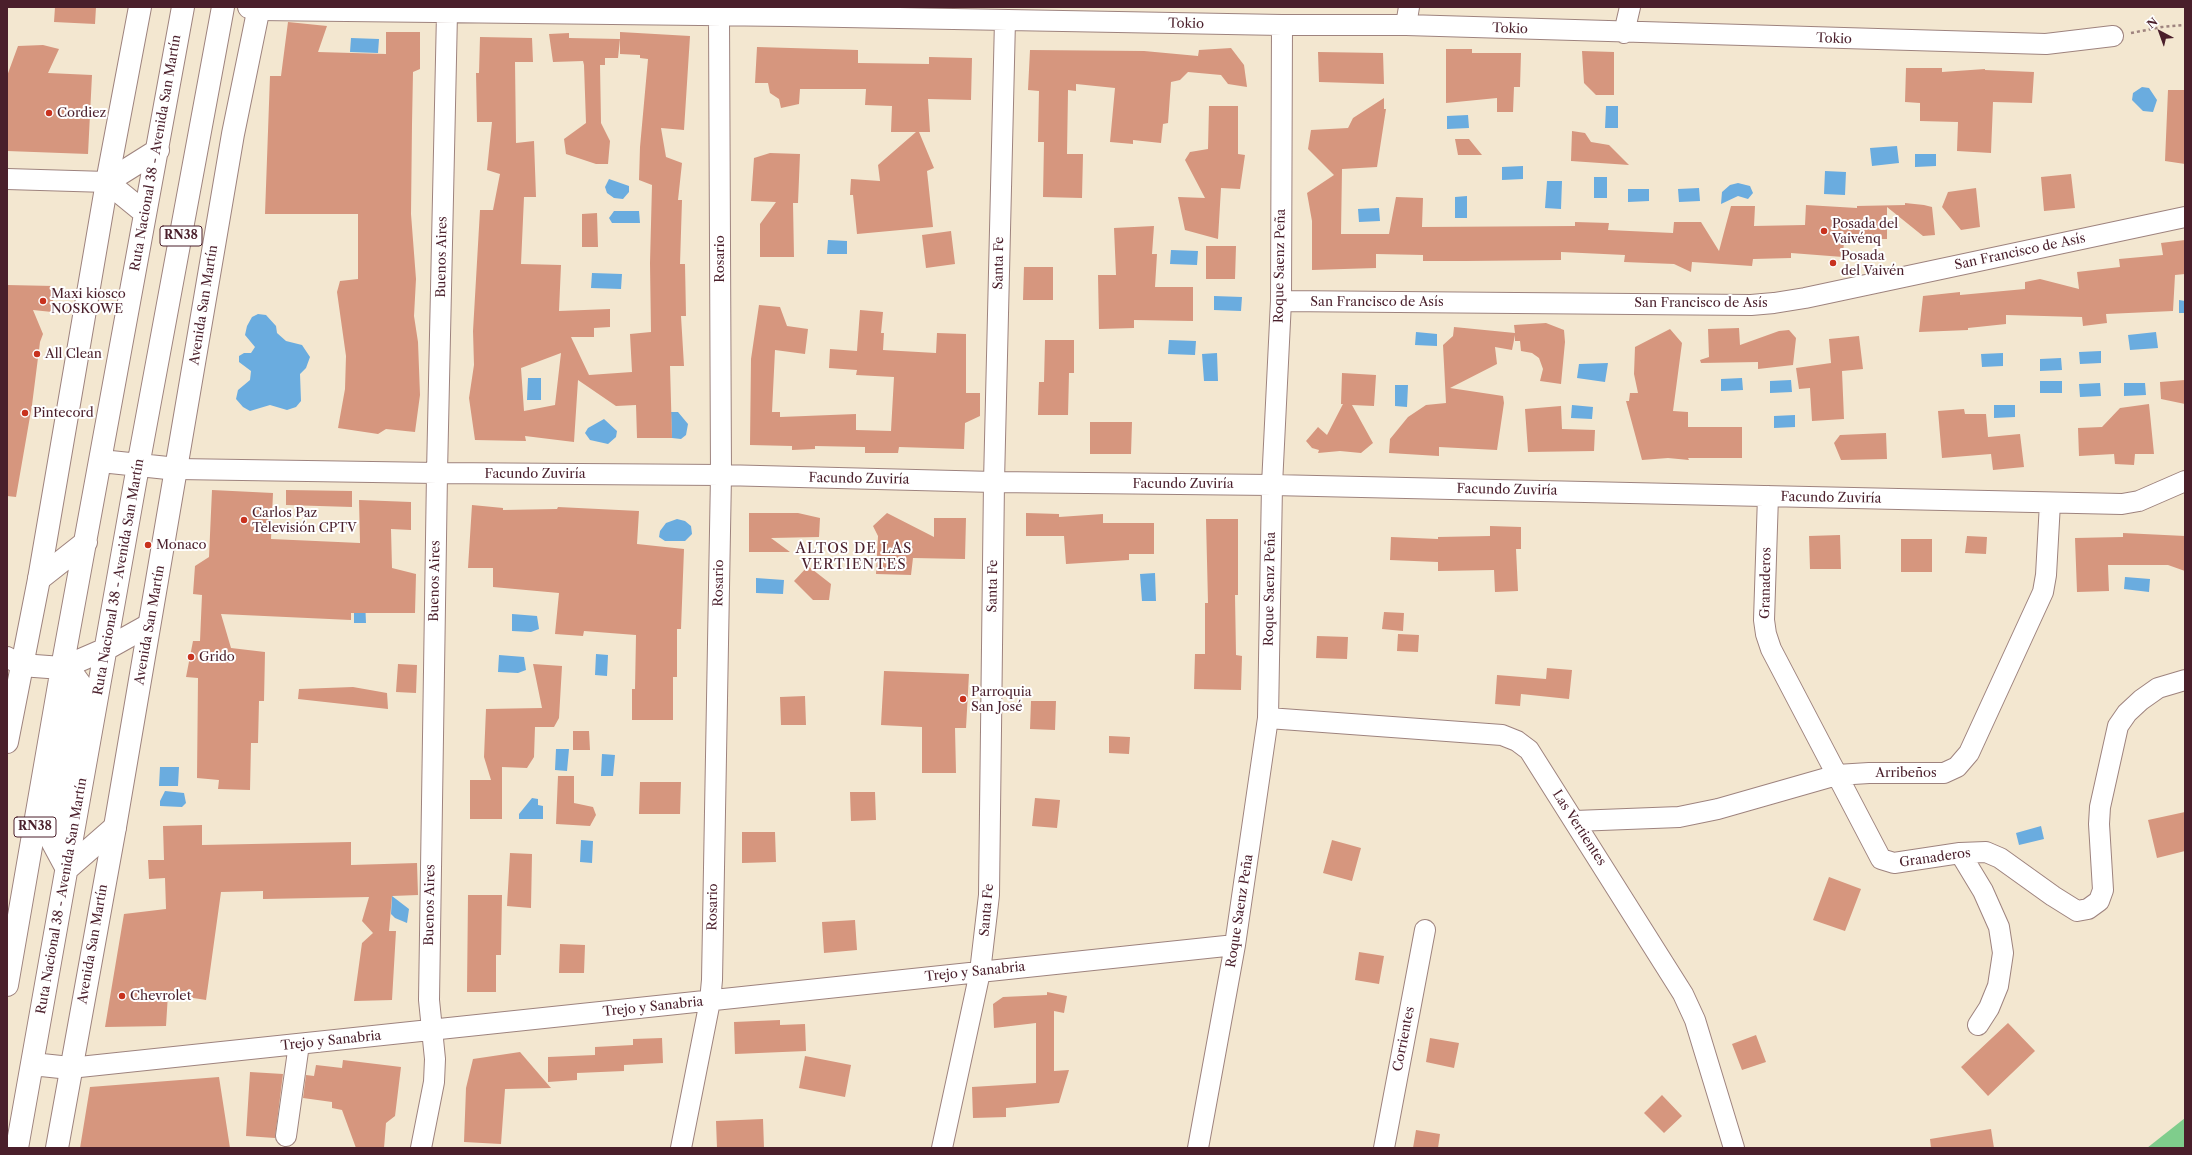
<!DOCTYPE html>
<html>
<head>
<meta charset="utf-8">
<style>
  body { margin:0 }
  #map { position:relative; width:2192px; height:1155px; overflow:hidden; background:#f3e7d0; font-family:"Libre Caslon Text",serif }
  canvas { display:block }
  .frame { position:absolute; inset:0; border:8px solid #4a1f2b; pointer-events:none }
  .north { position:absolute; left:2140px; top:12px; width:40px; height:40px; -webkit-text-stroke:3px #fff; paint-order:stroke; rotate:319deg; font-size:11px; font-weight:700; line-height:16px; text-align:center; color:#4a1f2b }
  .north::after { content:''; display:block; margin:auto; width:14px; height:18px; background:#4a1f2b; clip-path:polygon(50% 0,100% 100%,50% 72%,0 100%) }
</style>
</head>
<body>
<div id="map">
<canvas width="2192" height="1155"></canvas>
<div class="frame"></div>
<div class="north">N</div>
</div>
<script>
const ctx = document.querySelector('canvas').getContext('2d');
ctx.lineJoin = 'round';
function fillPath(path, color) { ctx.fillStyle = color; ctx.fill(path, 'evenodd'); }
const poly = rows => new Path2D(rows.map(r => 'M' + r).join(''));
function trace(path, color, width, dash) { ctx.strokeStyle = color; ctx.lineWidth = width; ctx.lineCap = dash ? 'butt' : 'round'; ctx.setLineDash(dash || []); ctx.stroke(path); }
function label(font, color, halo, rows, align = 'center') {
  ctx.font = font + ' "Libre Caslon Text",serif'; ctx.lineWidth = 4; ctx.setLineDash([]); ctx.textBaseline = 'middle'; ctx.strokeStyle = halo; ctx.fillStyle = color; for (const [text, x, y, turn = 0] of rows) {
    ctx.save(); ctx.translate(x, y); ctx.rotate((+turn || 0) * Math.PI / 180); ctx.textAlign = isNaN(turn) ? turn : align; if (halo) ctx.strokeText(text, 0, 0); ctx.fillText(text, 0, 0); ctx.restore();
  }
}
fillPath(poly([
  [2185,1118,2185,1148,2147,1148]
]), '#7fcd8c');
fillPath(poly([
  [351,38,379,39,378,53,350,52],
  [2142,87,2149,88,2157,100,2153,112,2143,111,2132,100,2133,93],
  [1606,106,1618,106,1618,128,1605,128],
  [1468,115,1469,128,1447,129,1447,116],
  [1897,146,1899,163,1872,166,1870,148],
  [1915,154,1936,154,1936,166,1915,167],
  [1523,166,1523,179,1502,180,1502,167],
  [1825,171,1846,172,1845,195,1824,194],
  [1594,177,1607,177,1607,198,1594,198],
  [609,179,629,186,629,192,623,199,614,198,607,193,605,187],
  [1547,181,1562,181,1561,209,1545,208],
  [1738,183,1750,186,1753,193,1748,199,1738,196,1721,204,1722,192,1730,185],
  [1699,188,1700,201,1679,202,1678,189],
  [1628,189,1649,189,1649,201,1628,202],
  [1467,196,1467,218,1455,218,1455,197],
  [1379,208,1380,221,1359,222,1358,209],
  [614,211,639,211,640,223,612,223,609,218],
  [828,240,847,241,847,254,827,254],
  [1171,250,1198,251,1197,265,1170,264],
  [592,273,622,274,621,289,591,288],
  [1214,296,1242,297,1241,311,1214,310],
  [2179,300,2185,301,2185,313,2179,313],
  [258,314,266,315,276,326,277,333,286,341,302,345,310,357,306,368,300,374,301,401,296,407,287,410,270,405,250,411,243,407,236,399,238,390,250,380,251,371,239,362,239,356,244,353,251,353,255,347,245,335,247,326,252,317],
  [1416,332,1437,334,1437,346,1415,345],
  [2156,332,2158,348,2130,350,2128,335],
  [1169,340,1196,341,1195,355,1168,354],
  [2101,351,2101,363,2080,364,2079,352],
  [1217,353,1218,381,1204,381,1202,354],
  [2003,353,2003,366,1982,367,1981,354],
  [2061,358,2062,370,2040,371,2040,359],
  [1608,363,1605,382,1577,378,1579,364],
  [528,378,541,378,541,400,527,400],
  [1742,378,1743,390,1721,391,1721,379],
  [1791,380,1792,392,1770,393,1770,381],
  [2040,381,2062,381,2062,393,2040,393],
  [2100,383,2101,396,2080,397,2079,384],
  [2124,383,2145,383,2146,395,2124,396],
  [1395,385,1408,385,1407,407,1395,406],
  [1572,405,1593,407,1592,419,1571,418],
  [1994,405,2015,405,2015,417,1994,418],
  [671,412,678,412,688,424,686,435,681,439,672,438],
  [1795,415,1795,427,1774,428,1774,416],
  [604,419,617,431,616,437,608,444,590,440,585,433,588,428],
  [677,519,685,521,691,526,692,534,685,541,665,541,659,537,660,531,666,523],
  [1155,573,1156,601,1142,601,1140,574],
  [2125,577,2150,579,2149,592,2124,589],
  [756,578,784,580,783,594,756,593],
  [354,600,365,600,366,623,354,623],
  [512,614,537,616,539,629,531,632,512,631],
  [596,654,608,655,607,676,595,675],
  [499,655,524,657,526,670,518,673,498,672],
  [556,749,569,749,567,771,555,770],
  [602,754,615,755,613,776,601,776],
  [160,767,179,767,178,786,159,786],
  [165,791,184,793,186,803,182,807,160,806,160,801],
  [532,798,538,799,538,805,543,806,543,819,519,819,519,814],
  [2041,826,2044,839,2019,845,2016,833],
  [581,840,593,841,592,863,580,862],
  [392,896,409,909,407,923,395,918,391,914]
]), '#6aacdf');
fillPath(poly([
  [55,7,96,7,95,24,54,22],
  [288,22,327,26,318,52,386,54,386,32,420,32,420,69,413,72,412,124,411,214,416,279,414,316,418,342,420,395,415,432,386,429,378,434,338,428,345,389,346,356,337,292,340,281,358,279,358,214,265,214,270,76,281,76],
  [620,32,690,36,684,130,661,128,666,157,682,163,678,200,682,200,680,264,685,264,686,316,681,316,684,366,670,366,672,438,637,438,636,405,616,406,578,380,574,442,525,436,526,441,475,440,469,398,474,365,473,331,480,210,493,210,500,174,487,170,492,122,477,122,476,73,479,73,480,37,532,38,533,62,515,62,516,143,534,141,536,197,524,197,521,264,561,265,559,311,610,309,610,327,594,328,594,337,571,337,589,375,632,372,630,334,651,332,650,263,652,185,639,180,640,147,648,59,640,58,640,55,620,54],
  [561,353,555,405,524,411,521,368],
  [569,33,569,38,620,39,618,58,605,58,605,65,600,65,601,123,610,141,608,164,596,164,566,154,564,139,586,123,584,65,583,61,553,62,549,34],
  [43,45,59,49,48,73,92,75,88,154,7,151,7,76,18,46],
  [757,47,858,50,858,63,929,64,929,57,972,58,971,100,928,99,930,132,919,132,934,168,927,171,933,227,857,234,853,195,850,195,851,179,880,181,878,165,916,132,891,132,892,106,865,105,866,89,800,89,799,104,781,108,779,99,770,93,768,83,755,83],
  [1231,48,1244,65,1247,87,1228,84,1221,75,1188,72,1180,80,1171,82,1168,123,1163,124,1161,143,1133,140,1133,144,1110,142,1115,88,1076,84,1076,91,1068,90,1067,154,1083,154,1082,198,1043,197,1044,142,1038,142,1039,91,1028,90,1030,50,1144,51,1198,56,1199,50],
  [1446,49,1472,49,1472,53,1521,53,1520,87,1514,87,1513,112,1497,112,1497,98,1446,103],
  [1582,51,1614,52,1614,95,1596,95,1584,83],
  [1318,52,1383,53,1384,84,1319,82],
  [1906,68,1942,68,1942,72,1985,69,1985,70,2034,72,2032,103,1993,102,1991,153,1957,151,1958,122,1920,121,1920,103,1905,102],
  [2168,90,2185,90,2185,164,2165,161],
  [1384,98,1384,109,1386,109,1377,167,1342,169,1341,234,1389,234,1396,197,1423,198,1422,227,1575,226,1575,222,1609,223,1608,230,1673,233,1674,222,1701,222,1719,251,1731,206,1755,206,1754,226,1805,225,1806,205,1857,208,1857,206,1905,205,1905,203,1924,205,1932,207,1935,235,1923,236,1887,207,1887,239,1844,239,1843,257,1791,253,1791,258,1753,259,1752,266,1692,262,1691,272,1674,264,1624,262,1625,255,1561,252,1561,260,1466,261,1423,261,1423,255,1376,254,1376,268,1312,270,1312,221,1307,193,1334,175,1308,149,1311,130,1348,128,1353,118],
  [1209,106,1238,106,1238,154,1245,155,1240,189,1221,188,1218,239,1185,230,1178,197,1205,198,1185,160,1190,152,1208,149],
  [1572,131,1585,133,1591,142,1609,145,1629,165,1571,161],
  [1455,139,1469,139,1482,155,1458,155],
  [770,153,800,154,798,203,793,203,794,257,760,257,760,224,776,202,751,201,754,158],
  [2071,174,2075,208,2044,211,2041,177],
  [1976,188,1980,227,1961,230,1942,207,1948,192],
  [597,213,598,247,582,247,582,214],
  [1154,226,1152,254,1157,254,1155,287,1193,287,1193,321,1134,320,1134,328,1099,329,1098,275,1116,275,1114,228],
  [951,231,955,264,926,268,922,235],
  [2185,240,2185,274,2175,275,2173,311,2106,314,2107,323,2083,326,2082,317,2006,315,2006,324,1968,328,1968,330,1919,332,1923,296,1960,292,1960,295,2025,289,2025,282,2040,279,2079,289,2077,272,2120,267,2119,259,2163,255,2161,243],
  [1206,246,1236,246,1235,279,1206,279],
  [1024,267,1053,267,1053,300,1023,300],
  [7,285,54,286,52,312,33,310,43,334,40,342,32,405,16,497,7,496],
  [759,305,780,307,787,326,808,329,805,354,775,350,772,412,780,412,780,417,856,414,856,430,891,431,894,377,856,375,857,370,829,368,830,349,857,351,860,310,883,312,881,333,884,333,883,350,936,353,937,333,966,334,966,393,980,393,980,416,965,423,964,449,899,447,898,453,865,453,865,447,815,446,815,449,792,450,792,446,750,445,751,359],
  [1546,323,1564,330,1565,342,1561,384,1540,381,1543,369,1539,358,1532,353,1521,351,1520,341,1515,341,1515,335,1512,350,1495,347,1497,364,1450,388,1503,396,1504,403,1497,450,1439,447,1439,456,1389,453,1390,439,1408,417,1426,405,1446,403,1443,345,1453,336,1454,327,1515,333,1514,325],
  [1739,328,1740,345,1779,331,1789,330,1796,338,1793,365,1758,369,1758,362,1701,363,1700,360,1709,357,1708,329],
  [1670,329,1682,343,1673,411,1688,412,1688,427,1742,427,1742,458,1688,458,1689,460,1668,458,1642,460,1626,401,1629,401,1630,393,1638,393,1634,374,1635,347],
  [1859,336,1863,369,1842,371,1844,419,1812,421,1810,388,1799,389,1796,368,1831,363,1829,339],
  [1045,340,1074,340,1074,373,1069,373,1068,415,1038,415,1039,382,1044,382],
  [1342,373,1376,375,1374,406,1352,405,1373,443,1361,453,1340,451,1318,453,1319,450,1312,448,1306,441,1318,427,1327,435,1343,404,1341,404],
  [2185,380,2185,404,2161,399,2160,382],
  [2149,404,2154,454,2135,454,2134,465,2115,464,2114,454,2079,456,2078,428,2102,427,2120,408],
  [1561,406,1562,429,1595,430,1594,451,1528,452,1525,409],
  [1964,409,1965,414,1986,414,1988,437,2020,434,2024,467,1993,470,1991,454,1942,458,1938,411],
  [1090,422,1132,422,1131,454,1090,454],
  [1886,433,1887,459,1841,460,1834,443,1840,435],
  [212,490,273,493,271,539,360,543,359,500,411,502,411,530,391,529,392,568,416,574,415,613,351,613,351,620,221,614,231,648,265,652,264,701,259,701,258,743,251,743,250,790,218,789,219,780,197,778,198,678,186,677,193,641,200,641,202,595,193,594,195,566,209,557],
  [286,490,352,491,352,507,286,505],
  [472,505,503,508,503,510,557,509,558,507,639,511,637,544,684,549,681,629,677,629,677,677,673,677,673,720,632,720,632,689,635,689,636,635,584,631,583,636,555,634,559,593,493,587,493,568,468,568],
  [749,513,798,513,820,518,819,537,771,538,790,552,749,552],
  [887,513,934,537,934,518,966,518,965,559,913,558,911,575,876,574,878,536,873,526],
  [1026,513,1059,514,1059,517,1103,514,1103,523,1154,523,1154,554,1129,554,1129,560,1066,564,1064,536,1026,536],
  [1206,519,1238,519,1238,595,1235,595,1236,655,1242,656,1241,690,1194,689,1195,654,1205,654,1205,603,1208,603],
  [1490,526,1521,527,1521,549,1516,549,1518,591,1495,592,1494,570,1438,571,1438,562,1390,560,1391,537,1438,539,1438,537,1490,536],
  [2123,533,2185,536,2185,571,2168,565,2108,565,2109,591,2077,592,2075,538,2123,537],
  [1840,535,1841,569,1810,569,1809,536],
  [1967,536,1987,537,1986,554,1965,553],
  [1901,539,1932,539,1932,572,1901,572],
  [808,566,831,584,829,600,813,600,794,581],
  [1384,612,1404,613,1403,631,1382,629],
  [1398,634,1419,635,1418,652,1397,651],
  [1317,636,1348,637,1347,659,1316,658],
  [398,664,417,665,416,693,396,692],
  [533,664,562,666,559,718,554,727,535,727,534,757,527,768,502,767,502,819,470,819,470,780,491,780,484,757,486,709,542,708],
  [1547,668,1572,670,1569,699,1521,694,1520,706,1495,704,1497,675,1546,679],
  [884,671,969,674,966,728,955,728,956,773,922,773,922,727,881,725],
  [353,687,387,693,388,709,298,699,299,689],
  [805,696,806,725,781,725,780,697],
  [1031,701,1056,701,1055,730,1030,729],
  [573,731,589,731,590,750,573,750],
  [1109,736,1130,737,1129,754,1109,753],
  [558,776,574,776,574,803,593,807,596,815,590,826,556,824],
  [640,782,681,782,680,814,639,814],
  [850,792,875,792,876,820,851,821],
  [1035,798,1060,800,1057,828,1032,826],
  [2185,812,2185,851,2157,858,2148,820],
  [202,825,202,845,351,842,351,865,417,863,418,895,392,896,389,931,396,931,392,1000,354,1001,362,943,373,933,362,921,369,897,263,899,263,891,221,892,206,1000,168,994,166,1026,105,1027,124,914,166,909,165,878,149,879,148,860,164,860,163,826],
  [742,832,775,832,776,862,742,863],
  [1332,840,1361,848,1352,881,1323,873],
  [510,853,532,854,531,908,507,906],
  [1829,877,1861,889,1845,931,1813,920],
  [468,895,502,895,501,955,496,955,496,992,467,992],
  [855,920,857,950,824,953,822,922],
  [560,944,585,945,584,973,559,973],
  [1359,952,1384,956,1379,984,1355,980],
  [1047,992,1067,996,1064,1013,1054,1011,1054,1071,1069,1070,1059,1103,1006,1108,1006,1117,973,1118,972,1087,1036,1083,1036,1023,994,1028,993,1004,1003,997,1047,995],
  [780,1020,780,1025,805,1024,806,1051,735,1054,734,1022],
  [2008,1023,2035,1051,1988,1096,1961,1067],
  [1756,1035,1766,1062,1742,1070,1732,1044],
  [662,1038,663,1063,624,1065,624,1071,577,1073,577,1080,548,1082,548,1057,595,1055,595,1047,633,1045,633,1039],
  [1430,1038,1459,1043,1454,1068,1426,1062],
  [520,1052,551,1088,505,1089,501,1144,464,1142,466,1088,473,1059],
  [805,1056,851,1065,845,1097,799,1088],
  [343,1060,401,1067,395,1116,386,1123,384,1148,356,1148,342,1110,332,1108,332,1102,303,1098,306,1075,314,1076,316,1065,342,1068],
  [250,1072,283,1074,275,1138,246,1136],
  [219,1077,230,1148,80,1148,90,1087],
  [1662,1095,1682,1116,1664,1133,1644,1113],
  [763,1119,764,1148,717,1148,716,1121],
  [1991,1129,1994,1148,1931,1148,1930,1139],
  [1416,1130,1440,1134,1438,1148,1413,1148]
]), '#d6967e');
const minor = poly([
  [258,10,789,16,1282,25,1406,25,2046,44,2113,36],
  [1406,25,1409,7],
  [1624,33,1630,7],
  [7,179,107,182],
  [1281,301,1751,305,1774,303,1805,298,2185,217],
  [177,469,437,473,721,475,994,482,1272,485,2122,504,2139,501,2185,481],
  [1768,496,1764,620,1766,634,1771,649,1881,859,1894,863,1960,853,1986,852,2000,858,2053,896,2077,911,2088,909,2099,901,2103,890,2099,824,2100,807,2118,726,2127,713,2141,700,2158,688,2185,680],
  [7,657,21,665],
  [1268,718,1502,735,1517,741,1529,750,1683,994,1695,1020,1734,1148],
  [1575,821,1679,817,1718,809,1837,775,1869,773,1944,773,1957,767,1969,753,2043,592,2046,575,2050,503],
  [1960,853,1983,891,1999,927,2003,953,1998,986,1989,1008,1978,1025],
  [70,1068,1235,945],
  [286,1136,299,1044],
  [421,1148,434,1082,435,1059,429,1000,437,473,447,13],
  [681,1148,710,1001,712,980,721,475,719,16],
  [942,1148,980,972,989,895,994,482,1005,20],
  [1198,1148,1235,945,1268,718,1272,485,1281,301,1282,25],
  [1384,1148,1425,930]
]);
const secondary = poly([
  [7,742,39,579,107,182,140,7],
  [57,1148,115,827,233,134,259,7]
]);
const primary = poly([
  [249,7,258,10],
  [145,213,107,182,158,150],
  [101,461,177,469],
  [39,579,86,542],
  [21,665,62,668,72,673,80,684,53,843,67,869],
  [62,668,106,649,149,625],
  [67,869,115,827],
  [7,985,62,668,183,7],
  [32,1064,70,1068],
  [17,1148,138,466,223,7]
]);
trace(minor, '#9e837e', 22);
trace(secondary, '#9e837e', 24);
trace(primary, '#9e837e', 24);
trace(poly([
  [2131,33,2162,27,2185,25]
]), '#9e837e', 2.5, [3, 3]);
trace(minor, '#fff', 20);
trace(secondary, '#fff', 22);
trace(primary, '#fff', 22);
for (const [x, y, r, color] of [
  [49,113,4,"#c8321e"],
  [1824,231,4,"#c8321e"],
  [1833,263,4,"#c8321e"],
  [43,301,4,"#c8321e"],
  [37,354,4,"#c8321e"],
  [25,413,4,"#c8321e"],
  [244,520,4,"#c8321e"],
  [148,545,4,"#c8321e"],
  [191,657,4,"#c8321e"],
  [963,699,4,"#c8321e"],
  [122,996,4,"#c8321e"]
]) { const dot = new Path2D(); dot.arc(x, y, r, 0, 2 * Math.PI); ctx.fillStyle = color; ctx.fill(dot); trace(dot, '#fff', 1.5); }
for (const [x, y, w] of [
  [181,236,42],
  [35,827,42]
]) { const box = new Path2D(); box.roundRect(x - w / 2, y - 10, w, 20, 3); ctx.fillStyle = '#fff'; ctx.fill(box); trace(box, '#4a1f2b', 1); }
label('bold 12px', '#4a1f2b', null, [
  ["RN38",181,236],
  ["RN38",35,827]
]);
label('13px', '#4a1f2b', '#fff', [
  ["Tokio",1186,24,1],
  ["Tokio",1510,29,2],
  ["Tokio",1834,39,2],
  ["Ruta Nacional 38 - Avenida San Martín",156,153,-80],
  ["San Francisco de Asís",2020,252,-12],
  ["Buenos Aires",442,257,-89],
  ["Rosario",720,259,-90],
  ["Santa Fe",999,263,-89],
  ["Roque Saenz Peña",1280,266,-89],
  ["San Francisco de Asís",1377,302],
  ["San Francisco de Asís",1701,303],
  ["Avenida San Martín",204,305,-81],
  ["Facundo Zuviría",535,474],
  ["Facundo Zuviría",859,479,1],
  ["Facundo Zuviría",1183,484],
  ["Facundo Zuviría",1507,490,1],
  ["Facundo Zuviría",1831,498,1],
  ["Ruta Nacional 38 - Avenida San Martín",119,577,-80],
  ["Buenos Aires",435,581,-89],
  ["Rosario",719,583,-89],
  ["Granaderos",1766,583,-89],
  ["Santa Fe",993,586,-89],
  ["Roque Saenz Peña",1270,589,-89],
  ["Avenida San Martín",150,625,-80],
  ["Arribeños",1906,773],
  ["Las Vertientes",1579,828,57],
  ["Granaderos",1935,858,-8],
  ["Ruta Nacional 38 - Avenida San Martín",62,896,-80],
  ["Buenos Aires",430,905,-89],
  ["Rosario",713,907,-89],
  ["Santa Fe",987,910,-85],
  ["Roque Saenz Peña",1240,911,-81],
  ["Avenida San Martín",93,944,-80],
  ["Trejo y Sanabria",975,972,-6],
  ["Trejo y Sanabria",653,1007,-6],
  ["Corrientes",1404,1039,-79],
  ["Trejo y Sanabria",331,1041,-6]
]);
label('13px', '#4a1f2b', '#fff', [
  ["Cordiez",57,113],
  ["Posada del",1832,224],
  ["Vaivénq",1832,239],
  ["Posada",1841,256],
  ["del Vaivén",1841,271],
  ["Maxi kiosco",51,294],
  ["NOSKOWE",51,309],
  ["All Clean",45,354],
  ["Pintecord",33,413],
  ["Carlos Paz",252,513],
  ["Televisión CPTV",252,528],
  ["Monaco",156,545],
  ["Grido",199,657],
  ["Parroquia",971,692],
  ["San José",971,707],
  ["Chevrolet",130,996]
], 'left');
ctx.letterSpacing = '1px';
label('14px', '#4a1f2b', '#fff', [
  ["ALTOS DE LAS",854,549],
  ["VERTIENTES",854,565]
]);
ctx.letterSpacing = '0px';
</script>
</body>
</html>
